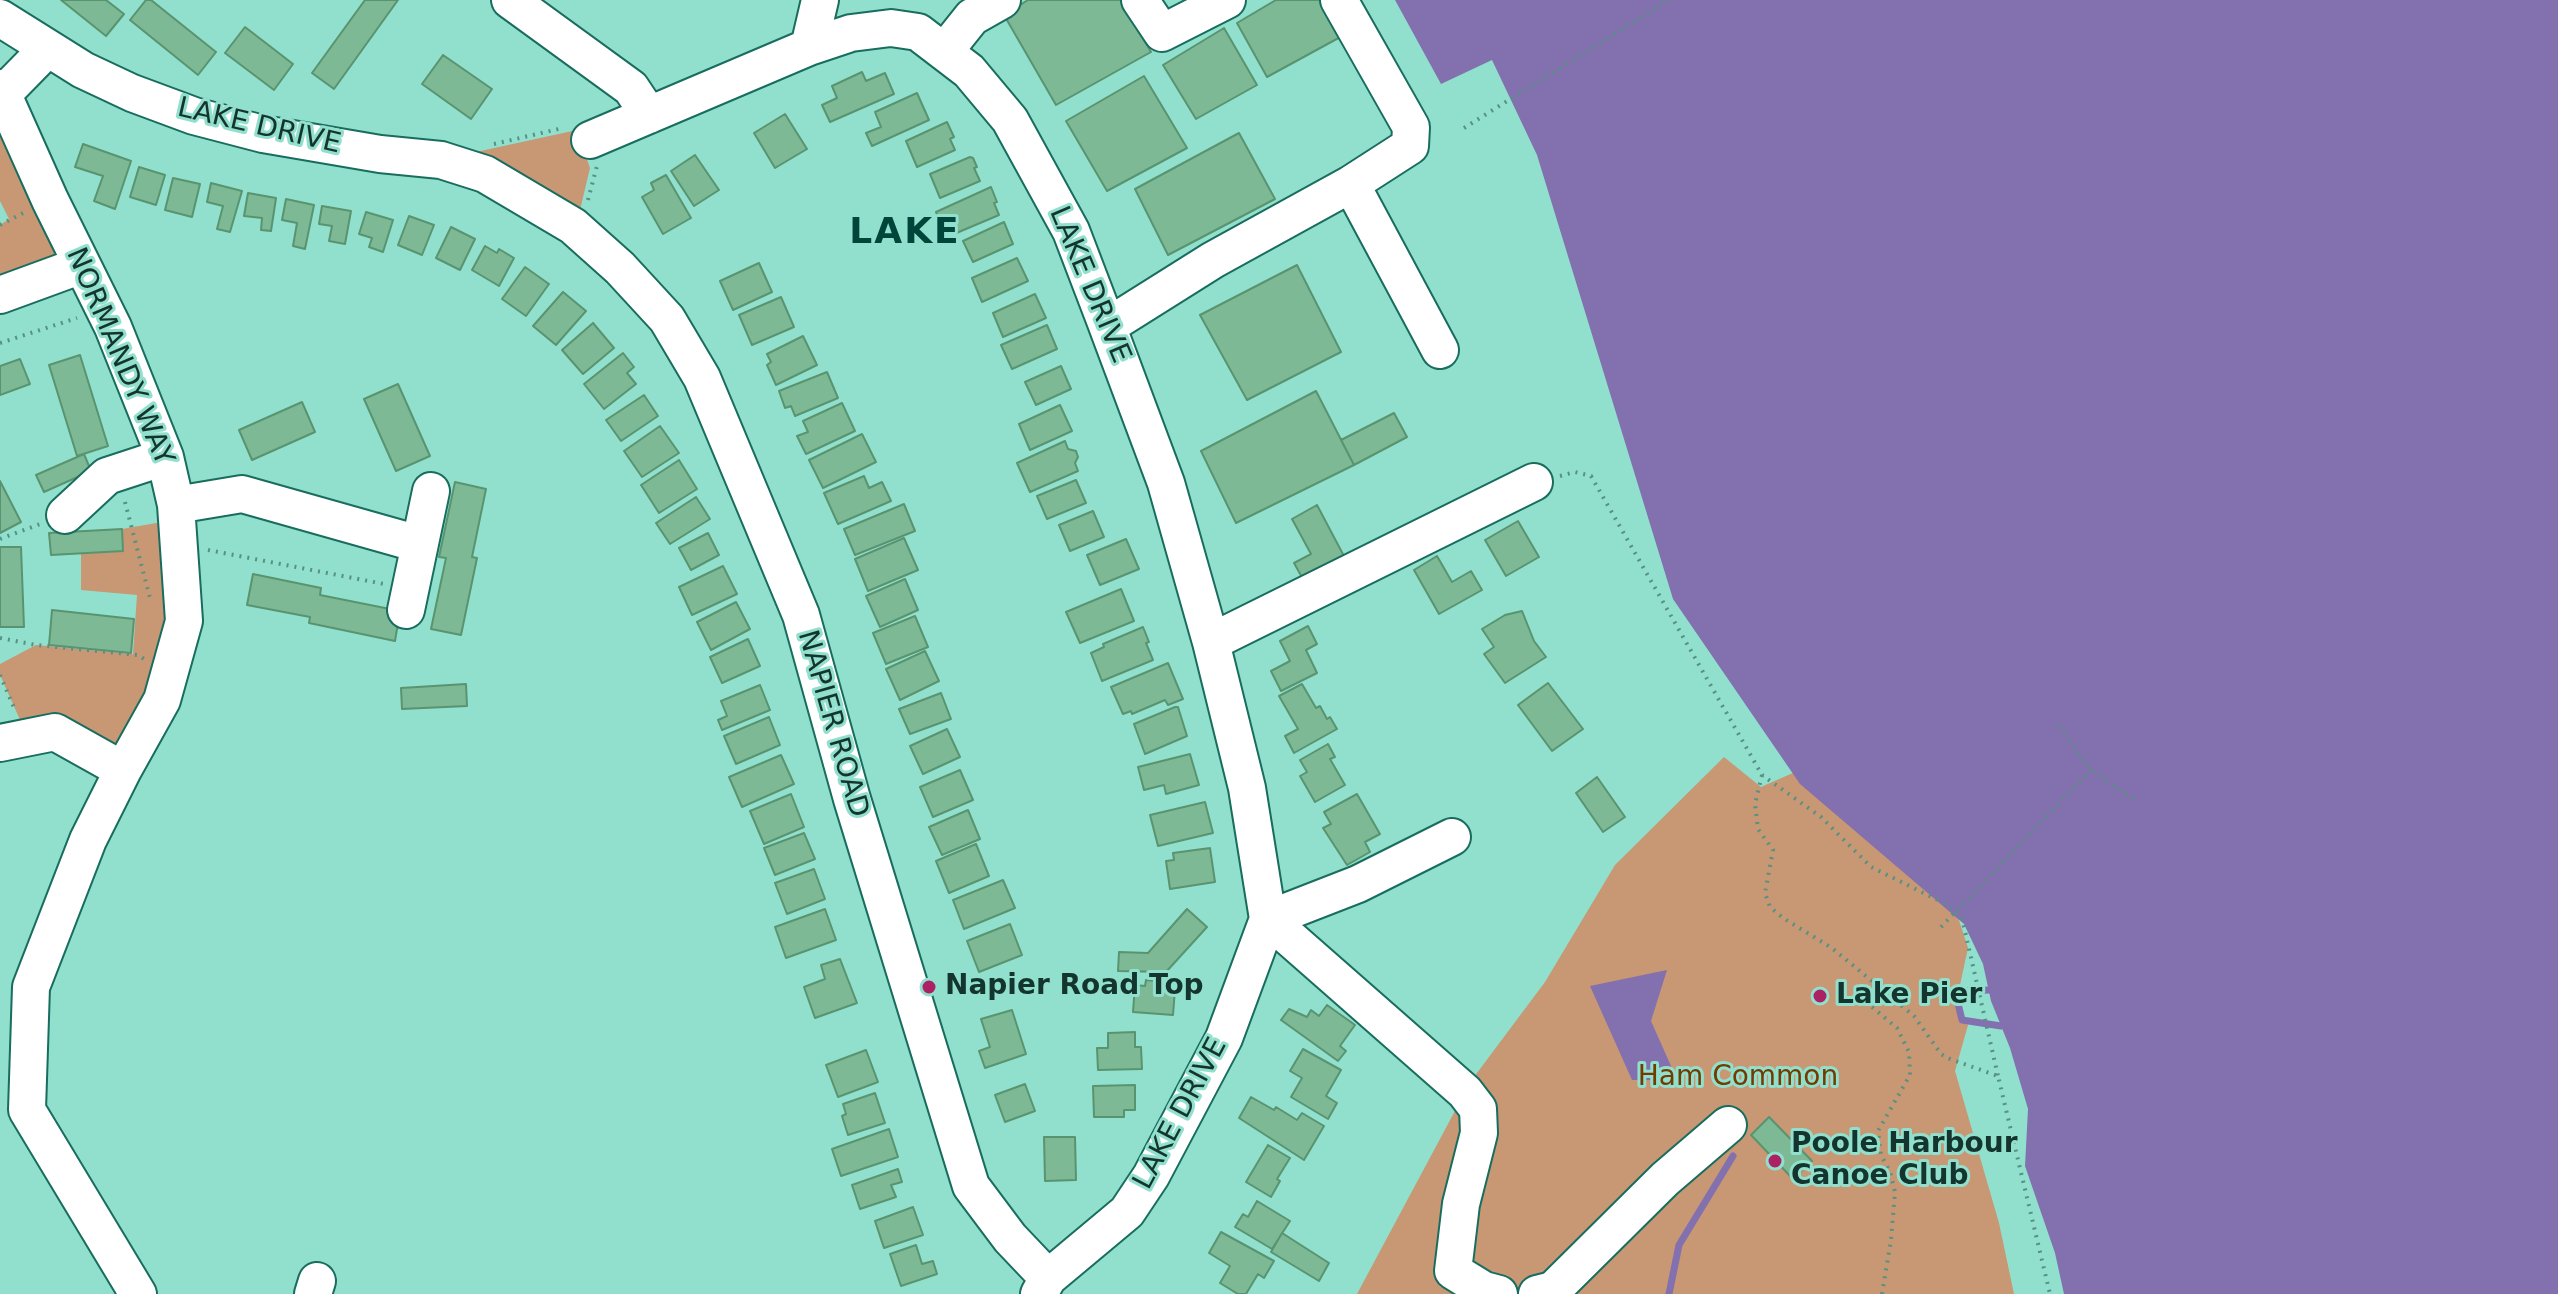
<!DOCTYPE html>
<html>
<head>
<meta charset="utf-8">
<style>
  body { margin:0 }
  canvas { display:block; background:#91dfcd }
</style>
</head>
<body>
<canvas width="2558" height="1294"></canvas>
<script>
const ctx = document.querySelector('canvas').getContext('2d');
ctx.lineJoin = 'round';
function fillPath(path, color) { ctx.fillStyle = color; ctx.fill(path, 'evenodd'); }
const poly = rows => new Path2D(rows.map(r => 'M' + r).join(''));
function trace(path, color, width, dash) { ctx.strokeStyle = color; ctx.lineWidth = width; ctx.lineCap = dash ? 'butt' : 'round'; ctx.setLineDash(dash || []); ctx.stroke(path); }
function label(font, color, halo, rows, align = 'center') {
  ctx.font = font + ' "DejaVu Sans",sans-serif'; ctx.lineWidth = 6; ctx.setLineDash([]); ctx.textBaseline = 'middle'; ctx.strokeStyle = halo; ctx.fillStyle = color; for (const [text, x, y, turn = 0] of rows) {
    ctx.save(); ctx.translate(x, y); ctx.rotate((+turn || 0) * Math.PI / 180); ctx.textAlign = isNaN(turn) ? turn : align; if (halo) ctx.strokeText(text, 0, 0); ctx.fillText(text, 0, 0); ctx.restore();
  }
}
fillPath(poly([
  [0,126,66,249,48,260,0,277,0,225,9,219,0,201],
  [577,130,590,168,580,210,550,190,476,152],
  [168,521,175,594,150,678,119,749,21,722,0,675,0,664,36,645,133,654,137,595,81,590,81,553,123,551,122,529],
  [1724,757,1761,787,1818,762,1957,914,1968,948,1957,999,1968,1025,1955,1071,1999,1223,2014,1294,1357,1294,1471,1081,1545,982,1615,865]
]), '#c89773');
fillPath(poly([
  [1395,0,2558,0,2558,1294,2064,1294,2055,1253,2025,1166,2028,1109,2010,1048,1991,1001,1983,964,1964,924,1800,784,1673,599,1537,155,1492,60,1441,84],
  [1667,970,1651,1021,1675,1075,1651,1080,1632,1080,1590,986]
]), '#8370af');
trace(poly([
  [1989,990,1955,991,1962,1020,2001,1026],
  [1669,1294,1679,1245,1733,1156]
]), '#8370af', 7);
const building = poly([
  [61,0,106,0,124,14,106,36,61,0],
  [146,0,151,0,216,52,198,75,130,20,146,0],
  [365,0,398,0,334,89,312,73,365,0],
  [1028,0,1121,0,1151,52,1056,105,1004,15,1028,0],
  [1276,0,1325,0,1344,35,1267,77,1237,23,1276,0],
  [245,27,293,64,274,90,225,53,245,27],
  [1224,28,1257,85,1196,119,1163,65,1224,28],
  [443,55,492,89,471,119,422,84,443,55],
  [862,72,866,81,885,73,894,94,830,122,822,105,837,98,832,86,862,72],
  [1144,76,1187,148,1107,191,1066,121,1144,76],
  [917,93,929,120,872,146,866,133,881,127,875,112,917,93],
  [785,114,807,149,775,168,754,133,785,114],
  [947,122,954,137,950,139,955,150,917,167,906,141,947,122],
  [1239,133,1275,199,1168,255,1135,189,1239,133],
  [83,144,131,161,115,209,94,201,103,176,75,167,83,144],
  [695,155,719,190,694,206,671,171,695,155],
  [970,157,973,158,977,167,974,168,980,181,940,198,930,174,970,157],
  [139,167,165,175,156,205,130,197,139,167],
  [666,175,691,218,663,234,642,197,654,190,651,183,666,175],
  [173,178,200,184,192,217,165,210,173,178],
  [211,183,242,191,230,232,217,229,223,206,207,202,211,183],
  [991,187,997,202,994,203,999,215,947,237,936,212,991,187],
  [248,193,276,198,271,231,261,230,262,218,244,216,248,193],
  [286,199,314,205,305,249,293,246,297,223,282,220,286,199],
  [322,206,351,211,345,244,329,241,332,226,319,224,322,206],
  [366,212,393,220,383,252,369,247,372,238,359,234,366,212],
  [409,216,434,225,422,255,398,245,409,216],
  [1004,222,1013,244,973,262,963,241,1004,222],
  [451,227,475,239,460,270,436,258,451,227],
  [485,246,497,253,499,249,514,258,499,286,472,270,485,246],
  [1017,258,1028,281,982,302,972,278,1017,258],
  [759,263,772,292,733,310,720,281,759,263],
  [1297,265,1341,352,1247,400,1200,315,1297,265],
  [525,267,549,284,526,316,502,299,525,267],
  [563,292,586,311,556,345,533,326,563,292],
  [1035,294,1046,318,1003,337,993,313,1035,294],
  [781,297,794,327,752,345,739,315,781,297],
  [593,323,614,348,583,374,562,350,593,323],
  [1047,325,1057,349,1012,369,1001,345,1047,325],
  [803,336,817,365,776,385,767,365,771,362,767,354,803,336],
  [623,353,634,367,627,373,636,384,604,409,584,384,623,353],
  [80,355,108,446,77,456,49,365,80,355],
  [20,359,30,384,0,395,0,366,20,359],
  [1061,366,1071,389,1036,405,1025,382,1061,366],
  [827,372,838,398,795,416,791,406,785,408,779,391,827,372],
  [398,384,430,456,396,471,364,399,398,384],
  [1316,391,1354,465,1236,523,1201,451,1316,391],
  [644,395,658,416,621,441,606,420,644,395],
  [302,402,315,432,252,460,239,430,302,402],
  [842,403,855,431,806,454,797,436,808,432,803,421,842,403],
  [1060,405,1072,431,1030,450,1019,424,1060,405],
  [1394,413,1407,437,1354,465,1341,440,1394,413],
  [660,426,679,453,642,477,624,451,660,426],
  [862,434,876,462,823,488,809,460,862,434],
  [1065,441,1068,449,1076,451,1078,457,1075,463,1078,471,1030,492,1017,463,1065,441],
  [84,454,91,471,44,492,36,475,84,454],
  [679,460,697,489,659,513,641,485,679,460],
  [864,476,869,488,882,482,891,501,838,524,824,493,864,476],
  [1076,480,1086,503,1047,519,1037,496,1076,480],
  [0,481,21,522,0,533,0,481],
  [455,482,486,489,472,557,477,558,461,635,431,629,446,558,439,557,455,482],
  [696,497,710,519,670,544,656,523,696,497],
  [904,504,915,531,855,555,844,529,904,504],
  [1317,505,1345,558,1304,581,1294,563,1311,554,1292,519,1317,505],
  [1093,511,1104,537,1070,551,1059,525,1093,511],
  [1518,521,1539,557,1506,576,1485,540,1518,521],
  [122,529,123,551,51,555,49,533,122,529],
  [708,533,719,555,691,570,679,548,708,533],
  [904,538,918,570,868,591,855,559,904,538],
  [1126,539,1139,569,1100,585,1087,555,1126,539],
  [0,547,21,547,24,627,0,627,0,547],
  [1437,556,1452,582,1471,571,1482,590,1439,614,1414,570,1437,556],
  [723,566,737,594,692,615,679,587,723,566],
  [253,574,321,588,320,595,400,611,395,641,309,623,310,617,247,605,253,574],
  [905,579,918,610,880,627,866,596,905,579],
  [1121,589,1134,621,1080,643,1066,612,1121,589],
  [736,602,750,629,711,650,697,622,736,602],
  [52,610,134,619,131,653,49,645,52,610],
  [1522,611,1534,641,1546,657,1505,683,1484,654,1494,647,1482,629,1505,615,1522,611],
  [915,616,928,647,886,664,873,633,915,616],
  [1308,626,1317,644,1306,650,1317,673,1281,691,1271,671,1290,661,1280,641,1308,626],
  [1143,627,1149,642,1146,643,1153,660,1102,681,1091,653,1104,647,1103,644,1143,627],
  [748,639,760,666,722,683,710,657,748,639],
  [925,651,939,681,900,700,886,669,925,651],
  [1168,663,1183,699,1168,705,1165,700,1132,714,1131,711,1123,714,1111,687,1168,663],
  [1548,683,1583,729,1552,751,1518,705,1548,683],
  [466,684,467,706,402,709,401,688,466,684],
  [1302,684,1316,708,1320,706,1327,719,1330,717,1337,729,1294,753,1285,736,1298,729,1279,696,1302,684],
  [760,685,770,710,722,730,718,720,727,716,721,701,760,685],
  [941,693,951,719,910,734,899,709,941,693],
  [1175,707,1178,707,1187,736,1145,754,1134,724,1175,707],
  [769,717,780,745,736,764,724,736,769,717],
  [947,729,960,757,923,774,910,746,947,729],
  [1328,744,1335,757,1330,759,1345,785,1315,802,1300,776,1307,772,1300,760,1328,744],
  [1190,754,1199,785,1166,794,1164,785,1144,790,1138,767,1190,754],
  [781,755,794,784,742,807,729,777,781,755],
  [960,770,973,800,933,817,920,787,960,770],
  [1597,777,1625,817,1603,832,1576,793,1597,777],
  [791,794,804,827,764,844,750,811,791,794],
  [1357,794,1380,834,1365,842,1370,852,1347,865,1323,828,1331,824,1324,812,1357,794],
  [1205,802,1213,833,1158,846,1150,815,1205,802],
  [968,810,980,839,942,855,929,827,968,810],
  [804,833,815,859,775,875,764,848,804,833],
  [976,844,989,876,949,893,936,861,976,844],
  [1210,848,1215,882,1170,889,1166,861,1174,860,1173,853,1210,848],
  [814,869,825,899,787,914,775,883,814,869],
  [1003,880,1015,908,964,929,953,900,1003,880],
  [825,909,836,940,786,958,775,927,825,909],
  [1187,909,1207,927,1166,972,1118,971,1119,952,1148,953,1187,909],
  [1010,924,1022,955,979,972,967,941,1010,924],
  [840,959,857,1003,815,1018,804,987,825,979,821,965,840,959],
  [1146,980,1166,982,1165,988,1175,989,1173,1015,1133,1012,1135,985,1145,986,1146,980],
  [1327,1005,1355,1025,1340,1046,1346,1051,1338,1061,1281,1020,1289,1009,1307,1017,1311,1010,1319,1016,1327,1005],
  [1012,1010,1026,1054,985,1068,979,1051,990,1047,981,1019,1012,1010],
  [1135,1032,1135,1047,1141,1047,1142,1069,1098,1070,1097,1048,1108,1048,1108,1033,1135,1032],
  [1303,1049,1341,1070,1326,1096,1337,1103,1328,1119,1291,1097,1302,1078,1290,1071,1303,1049],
  [866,1050,878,1082,838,1097,826,1065,866,1050],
  [1025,1084,1035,1111,1005,1122,995,1095,1025,1084],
  [1135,1085,1135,1110,1124,1110,1124,1117,1094,1117,1093,1086,1135,1085],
  [875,1093,885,1123,848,1135,842,1116,846,1114,843,1104,875,1093],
  [1251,1097,1274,1110,1276,1107,1297,1120,1302,1113,1324,1126,1304,1160,1239,1118,1251,1097],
  [1769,1117,1812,1161,1793,1179,1751,1135,1769,1117],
  [889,1129,898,1157,841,1176,832,1149,889,1129],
  [1044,1137,1075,1137,1076,1180,1045,1181,1044,1137],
  [1268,1145,1290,1158,1277,1179,1280,1181,1271,1197,1246,1182,1268,1145],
  [898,1169,902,1182,891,1185,896,1197,860,1209,852,1185,898,1169],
  [1257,1201,1290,1221,1272,1249,1235,1227,1243,1214,1248,1217,1257,1201],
  [913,1207,923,1235,884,1248,875,1221,913,1207],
  [1221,1232,1274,1261,1264,1278,1258,1274,1246,1294,1238,1294,1220,1283,1230,1266,1209,1253,1221,1232],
  [1282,1233,1329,1263,1319,1281,1271,1252,1282,1233],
  [916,1245,922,1264,933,1261,937,1274,901,1286,890,1254,916,1245]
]);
fillPath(building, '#7db995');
trace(building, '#599471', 2);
const minor = poly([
  [510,0,631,88,649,115],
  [1140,0,1162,33,1227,0],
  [1339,0,1411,127,1410,146,1351,184],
  [0,18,83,70,132,93,194,116,263,134,380,154,441,160,485,174,573,226,620,268,667,319,702,378,801,615,852,799,971,1186,1010,1238,1048,1278],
  [809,47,820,0],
  [944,52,972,17,1002,0],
  [0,88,50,200,113,327,165,457,176,505,184,621,162,700,123,770,88,840,31,987,27,1110,138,1294],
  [0,97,47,49],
  [590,140,809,47,851,33,891,28,918,32,969,71,1010,120,1071,231,1105,320,1166,483,1211,642,1247,788,1268,919,1224,1038,1151,1176,1127,1212,1048,1278,1039,1294],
  [0,295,82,265],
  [1108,326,1213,260,1351,184,1440,350],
  [176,505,242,494,419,544],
  [65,515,107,476,165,457],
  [406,610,431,491],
  [1211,642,1534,482],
  [0,743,55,732,123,770],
  [1452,837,1358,884,1268,919,1465,1092,1478,1109,1479,1133,1461,1204,1453,1271,1484,1290,1499,1294],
  [313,1294,317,1281],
  [1537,1294,1553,1290,1665,1179,1728,1125]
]);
trace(minor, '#186d5e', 40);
trace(poly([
  [1464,128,1669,0],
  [494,144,563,128],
  [588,200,597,166],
  [0,225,23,213],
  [0,343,77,318],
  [1560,476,1575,472,1591,476,1762,775,1821,817,1871,867,1948,905,1962,918,1998,1076],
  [125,502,151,602],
  [0,539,40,524],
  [208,550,384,584],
  [0,638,36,645,138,655,144,659],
  [0,675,15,710],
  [2059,726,2091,770,2138,802],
  [1762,775,1755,804,1758,829,1773,850,1765,893,1770,907,1783,918,1832,948,1914,1016,1941,1054,1950,1059,1998,1076,2050,1294],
  [1941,927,2091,770],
  [1872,1007,1897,1028,1909,1052,1910,1075,1878,1131,1881,1155,1890,1172,1895,1192,1891,1240,1882,1294]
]), '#589184', 4, [2, 6]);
trace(minor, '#fff', 36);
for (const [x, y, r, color] of [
  [929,987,8,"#ab2164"],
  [1820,996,8,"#ab2164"],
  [1775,1161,8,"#ab2164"]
]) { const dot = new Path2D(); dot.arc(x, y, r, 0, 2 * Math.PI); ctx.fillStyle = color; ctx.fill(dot); trace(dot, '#91dfcd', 3); }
label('28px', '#14352e', '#91dfcd', [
  ["LAKE DRIVE",259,127,13],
  ["LAKE DRIVE",1089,285,67],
  ["NORMANDY WAY",119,357,67],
  ["NAPIER ROAD",832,724,74],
  ["LAKE DRIVE",1181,1114,-62]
]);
label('bold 28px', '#14352e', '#91dfcd', [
  ["Napier Road Top",945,987],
  ["Lake Pier",1836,996],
  ["Poole Harbour",1791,1145],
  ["Canoe Club",1791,1177]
], 'left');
label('28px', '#743b00', '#91dfcd', [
  ["Ham Common",1738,1078]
]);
ctx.letterSpacing = '2px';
label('bold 36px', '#00453a', '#91dfcd', [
  ["LAKE",905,234]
]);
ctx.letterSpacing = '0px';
</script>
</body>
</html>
